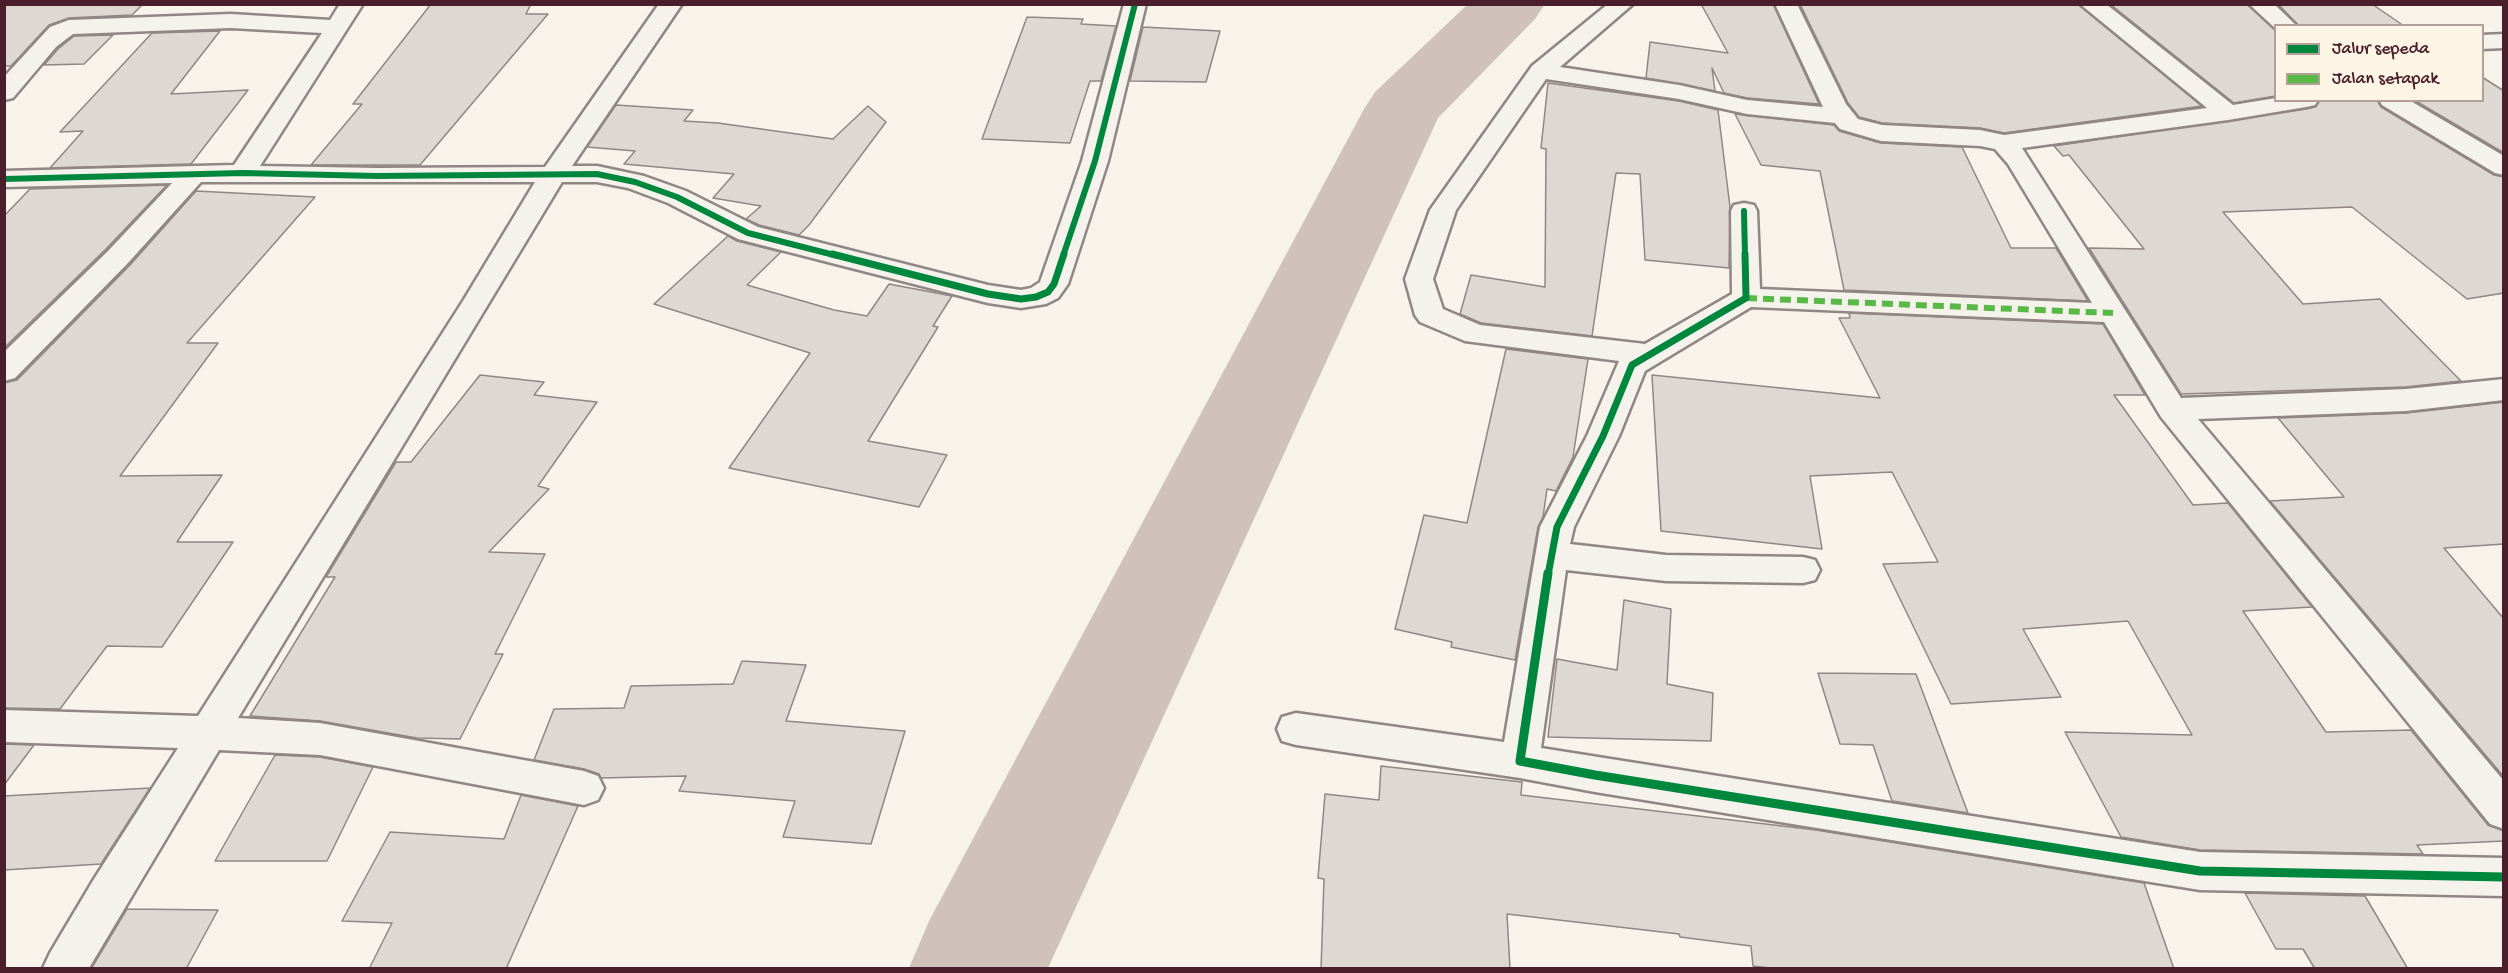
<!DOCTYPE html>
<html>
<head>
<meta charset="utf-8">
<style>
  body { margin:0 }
  #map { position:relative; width:2508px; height:973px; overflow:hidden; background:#f7f3ea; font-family:"Gochi Hand",sans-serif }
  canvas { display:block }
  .frame { position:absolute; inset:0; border:6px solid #4a1f2b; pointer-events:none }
  .legend { position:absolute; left:2274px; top:24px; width:210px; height:78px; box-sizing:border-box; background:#fcf5e5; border:2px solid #b59f9b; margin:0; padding:8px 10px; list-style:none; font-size:18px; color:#4a1f2b }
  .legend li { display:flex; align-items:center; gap:12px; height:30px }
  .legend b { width:30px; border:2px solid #b59f9b }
</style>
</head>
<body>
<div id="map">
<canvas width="2508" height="973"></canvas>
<div class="frame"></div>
<ul class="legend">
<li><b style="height:8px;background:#00873e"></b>Jalur sepeda</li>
<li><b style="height:8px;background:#58b947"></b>Jalan setapak</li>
</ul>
</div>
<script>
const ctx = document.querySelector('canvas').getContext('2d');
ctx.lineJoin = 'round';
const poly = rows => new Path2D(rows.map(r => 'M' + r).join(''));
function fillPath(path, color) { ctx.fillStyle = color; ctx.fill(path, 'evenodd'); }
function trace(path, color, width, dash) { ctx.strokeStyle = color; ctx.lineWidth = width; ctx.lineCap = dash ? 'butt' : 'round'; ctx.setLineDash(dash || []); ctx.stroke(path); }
fillPath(poly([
  [1468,4,1545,4,1535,19,1438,118,1048,968,909,968,929,921,1364,109,1375,92,1468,4]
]), '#d0c1ba');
const building = poly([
  [4,4,143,4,132,15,69,18,49,25,11,66,4,66,4,4],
  [431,4,531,4,526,14,548,14,420,165,311,165,362,104,353,104,431,4],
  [1701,4,1773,4,1819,104,1747,98,1724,93,1712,68,1715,91,1646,78,1650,42,1728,53,1701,4],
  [1800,4,2078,4,2202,106,2004,133,1980,128,1882,123,1859,117,1848,103,1800,4],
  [2110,4,2247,4,2276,31,2276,96,2234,103,2110,4],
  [2278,4,2372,4,2404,26,2299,26,2278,4],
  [1027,17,1083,19,1081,24,1116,26,1101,81,1090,81,1070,143,982,139,1027,17],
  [1143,27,1220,31,1206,82,1130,81,1143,27],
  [220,31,171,94,248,90,191,164,50,168,83,131,60,132,152,33,220,31],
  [113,35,84,64,44,65,58,49,74,36,113,35],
  [2482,77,2504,91,2504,153,2414,100,2482,100,2482,77],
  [1548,83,1679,101,1718,110,1730,207,1729,268,1645,260,1640,174,1616,173,1592,336,1481,323,1460,314,1471,275,1545,287,1546,149,1541,148,1548,83],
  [2320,100,2377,100,2381,107,2494,175,2504,177,2504,293,2467,299,2352,207,2223,212,2303,304,2380,299,2461,381,2406,387,2181,394,2089,248,2144,249,2069,155,2063,156,2054,146,2306,109,2315,107,2320,100],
  [616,105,693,110,684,121,718,123,833,139,868,106,886,122,809,225,799,235,759,225,746,219,761,206,713,198,734,174,624,164,635,151,587,147,616,105],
  [1735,114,1834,125,1839,131,1881,143,1962,147,2011,248,2056,248,2088,301,1844,290,1820,171,1761,165,1735,114],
  [167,185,106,249,4,348,4,216,30,189,167,185],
  [196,191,315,197,187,343,218,343,120,476,222,475,177,542,233,542,162,647,107,646,60,709,4,708,4,383,17,380,130,265,196,191],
  [728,236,737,241,781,252,747,285,834,310,867,316,889,284,952,296,933,326,938,327,868,441,947,455,919,507,729,468,810,353,654,304,728,236],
  [1849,313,2103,324,2145,395,2114,395,2193,505,2228,503,2312,607,2243,611,2326,732,2411,730,2488,825,2504,831,2504,841,2417,845,2423,854,2200,850,2121,837,2065,732,2192,735,2128,621,2023,629,2061,697,1951,704,1883,564,1938,562,1892,472,1810,476,1822,549,1661,531,1652,375,1880,398,1839,318,1850,318,1849,313],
  [1506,349,1588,359,1573,457,1556,491,1547,489,1543,517,1538,527,1515,660,1451,647,1452,642,1395,629,1424,515,1467,523,1506,349],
  [480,375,544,382,534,395,597,402,538,486,549,489,489,552,545,554,495,654,503,654,460,739,417,738,320,721,250,716,335,577,326,577,396,462,411,462,480,375],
  [2504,402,2504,544,2444,548,2504,619,2504,777,2270,501,2344,497,2278,418,2406,413,2504,402],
  [1624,600,1671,609,1667,684,1713,693,1711,741,1548,737,1557,659,1617,670,1624,600],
  [742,661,806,665,786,721,905,731,871,844,783,837,795,801,679,791,686,776,601,778,599,774,584,769,534,760,554,709,624,708,631,686,733,684,742,661],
  [1818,673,1916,674,1968,813,1892,801,1873,745,1840,744,1818,673],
  [4,744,34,745,4,785,4,744],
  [275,755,320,757,373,767,327,861,215,861,275,755],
  [1381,766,1522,782,1521,795,1816,830,2144,883,2174,969,1779,969,1753,966,1751,946,1680,937,1679,934,1507,914,1510,969,1321,969,1324,879,1318,878,1325,794,1379,800,1381,766],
  [150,788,101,864,4,870,4,796,150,788],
  [521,795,578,806,506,969,369,969,392,923,342,921,390,832,504,839,521,795],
  [2245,893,2365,896,2408,969,2315,969,2303,949,2276,949,2245,893],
  [127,909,218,910,186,969,91,969,127,909]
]);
fillPath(building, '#ddd8d2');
trace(building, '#908684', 1.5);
const minor = poly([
  [340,4,363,4,260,166,377,168,545,167,659,4,682,4,572,166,597,166,644,176,686,191,758,227,988,285,1021,290,1031,288,1040,282,1082,161,1124,4,1146,4,1108,161,1068,284,1058,298,1046,304,1021,308,988,303,738,239,668,203,628,188,597,182,562,182,238,718,320,723,584,771,598,776,604,788,598,800,584,805,320,755,219,750,89,968,43,968,50,953,94,879,178,748,4,742,4,710,198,716,463,301,535,182,201,182,128,263,15,378,4,381,4,352,108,251,172,183,4,187,4,171,234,165,322,33,231,28,73,34,56,47,13,98,4,100,4,77,50,27,69,20,231,14,330,20,340,4],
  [1608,4,1633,4,1560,67,1679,85,1747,100,1823,107,1775,4,1797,4,1846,104,1858,119,1882,125,1980,130,2004,135,2207,108,2080,4,2106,4,2233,105,2276,98,2276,100,2318,100,2315,105,2306,107,2228,120,2022,148,2181,398,2406,389,2504,379,2504,400,2406,411,2198,419,2504,781,2504,829,2490,824,2161,417,2104,322,1751,307,1645,371,1619,436,1574,527,1570,544,1666,555,1803,557,1815,560,1820,570,1815,580,1803,583,1666,581,1566,570,1541,748,2200,852,2504,858,2504,896,2200,890,1595,792,1520,778,1296,745,1282,741,1277,729,1282,717,1296,713,1504,742,1540,527,1587,436,1619,361,1465,341,1420,322,1415,315,1405,279,1430,210,1532,66,1608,4],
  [1546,79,1679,99,1747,114,1835,123,1840,129,1881,141,1980,146,1995,149,2008,164,2092,303,1760,289,1757,211,1754,205,1744,203,1734,205,1731,211,1732,294,1645,344,1480,325,1443,309,1433,279,1456,210,1546,79],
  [2249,4,2274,4,2297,26,2276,26,2276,29,2249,4],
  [2504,34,2504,48,2482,49,2482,35,2504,34],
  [2379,100,2409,100,2504,156,2504,175,2495,173,2382,105,2379,100]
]);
trace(minor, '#908684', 5);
fillPath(minor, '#f5f2ec');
trace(poly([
  [1746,298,2113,313]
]), '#58b947', 6, [11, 6]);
trace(poly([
  [4,179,242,173,377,176,597,174,635,182,677,197,748,233,838,256],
  [1744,211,1745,256],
  [1063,256,1095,161,1135,4]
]), '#00873e', 6);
trace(poly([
  [832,254,988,294,1021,299,1036,297,1048,292,1054,284,1064,254],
  [1548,575,1557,527,1603,436,1632,365,1746,298,1745,254]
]), '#00873e', 7);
trace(poly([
  [1548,573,1520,761,1595,775,2200,871,2504,877]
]), '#00873e', 9);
</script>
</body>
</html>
